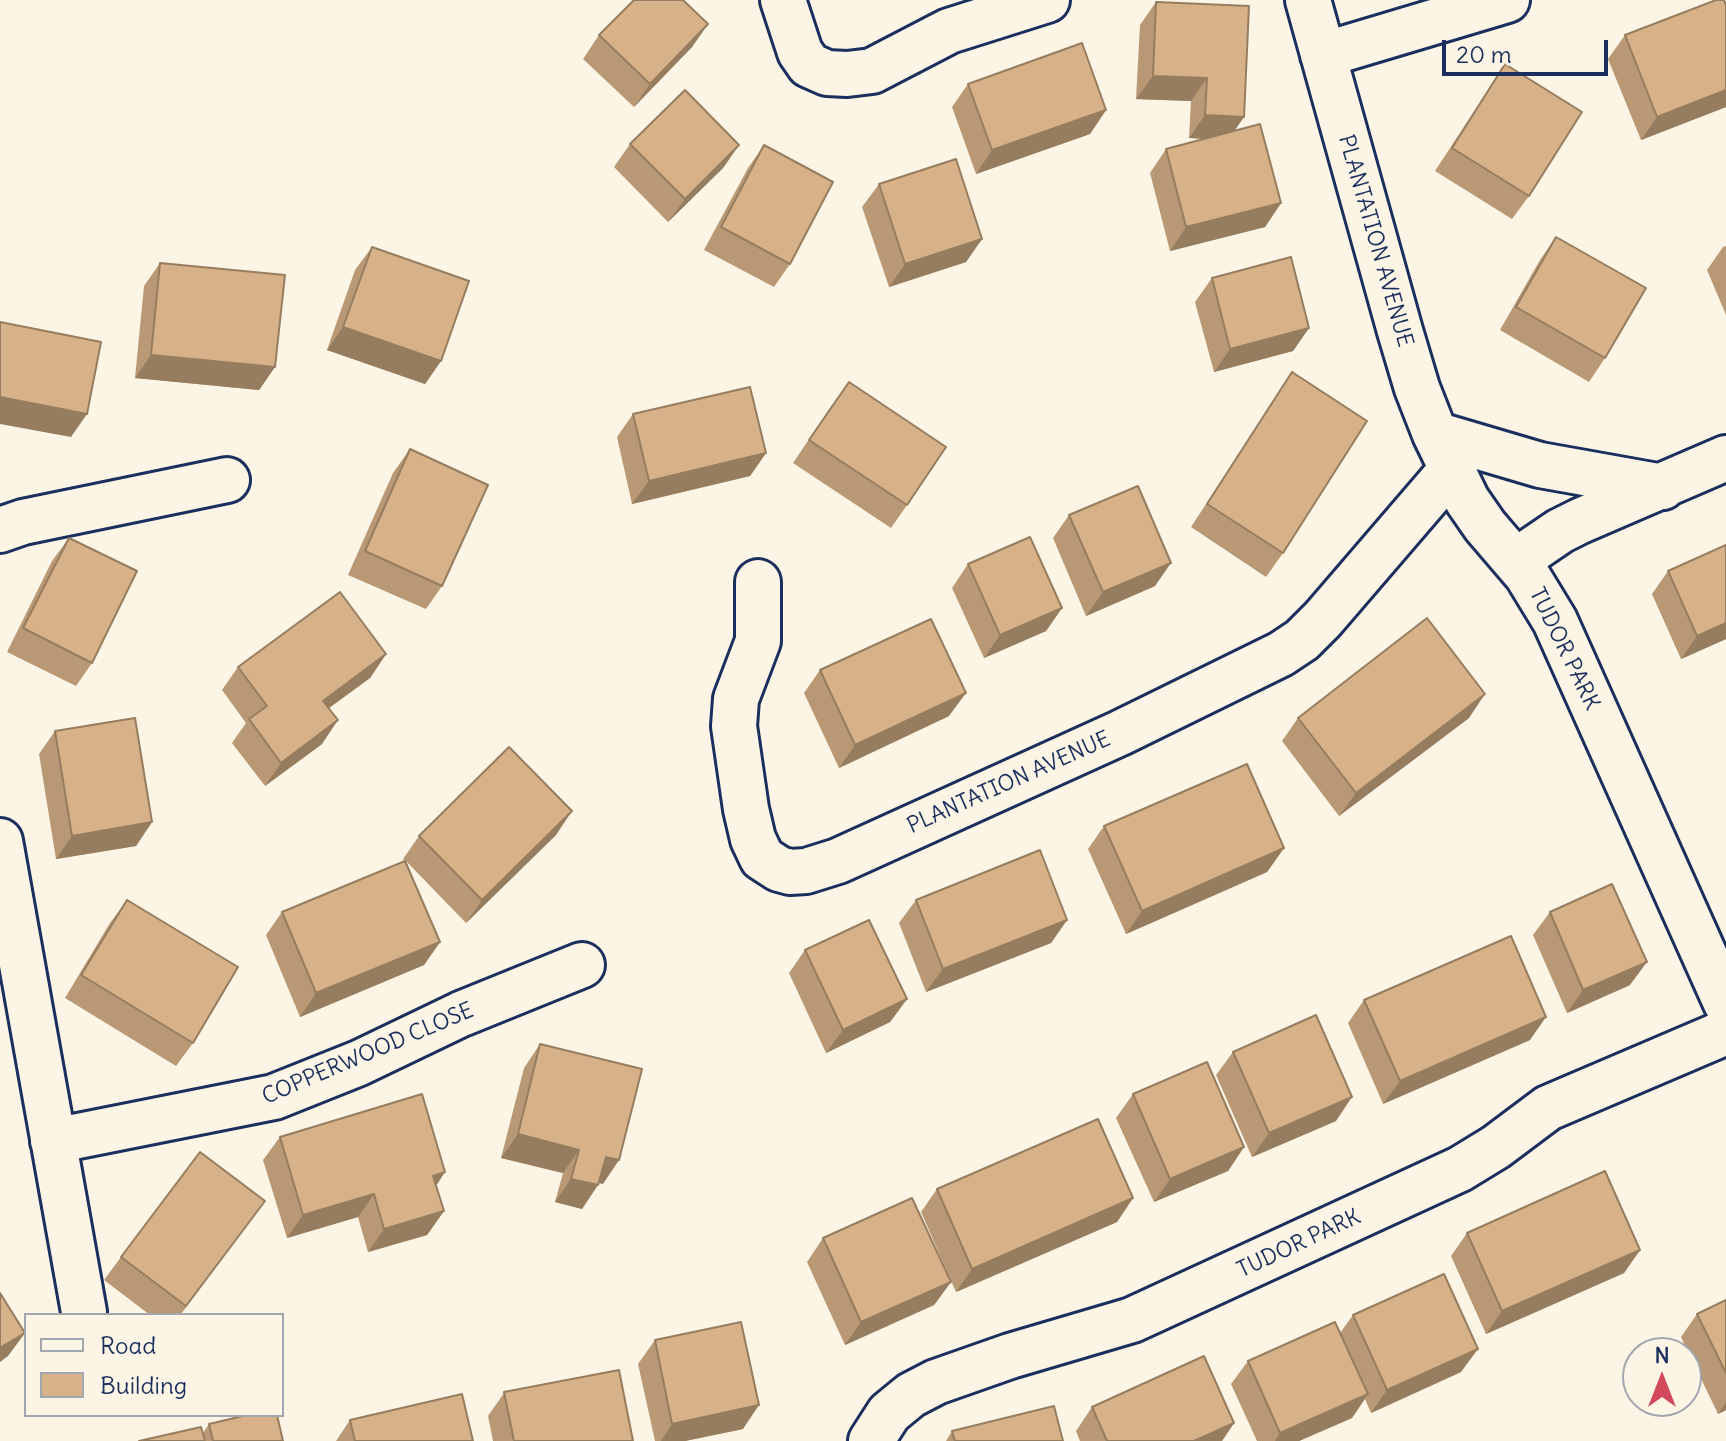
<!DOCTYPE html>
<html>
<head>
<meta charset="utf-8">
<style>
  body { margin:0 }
  #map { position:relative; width:1726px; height:1441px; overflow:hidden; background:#fcf5e5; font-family:Delius,sans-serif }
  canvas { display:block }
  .legend { position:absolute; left:24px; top:1313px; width:260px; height:104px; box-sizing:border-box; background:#fcf5e5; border:2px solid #a2a6af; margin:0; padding:10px 14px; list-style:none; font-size:24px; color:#1b2f5e }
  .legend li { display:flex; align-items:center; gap:16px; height:40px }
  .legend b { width:40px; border:2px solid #a2a6af }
  .north { position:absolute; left:1622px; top:1337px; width:80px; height:80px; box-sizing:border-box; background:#fcf5e5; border:2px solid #a2a6af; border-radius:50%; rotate:0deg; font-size:22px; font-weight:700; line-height:32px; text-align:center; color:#1b2f5e }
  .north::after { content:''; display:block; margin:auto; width:28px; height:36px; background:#d1495b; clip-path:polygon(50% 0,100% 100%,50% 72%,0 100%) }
  .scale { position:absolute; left:1442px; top:40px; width:166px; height:36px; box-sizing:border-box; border:4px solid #1b2f5e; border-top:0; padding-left:10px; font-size:24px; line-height:28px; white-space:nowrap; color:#1b2f5e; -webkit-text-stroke:6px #fcf5e5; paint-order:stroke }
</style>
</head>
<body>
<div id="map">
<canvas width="1726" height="1441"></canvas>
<ul class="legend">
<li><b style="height:10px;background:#fcf5e5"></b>Road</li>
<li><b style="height:22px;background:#d7b288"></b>Building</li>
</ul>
<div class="north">N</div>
<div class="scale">20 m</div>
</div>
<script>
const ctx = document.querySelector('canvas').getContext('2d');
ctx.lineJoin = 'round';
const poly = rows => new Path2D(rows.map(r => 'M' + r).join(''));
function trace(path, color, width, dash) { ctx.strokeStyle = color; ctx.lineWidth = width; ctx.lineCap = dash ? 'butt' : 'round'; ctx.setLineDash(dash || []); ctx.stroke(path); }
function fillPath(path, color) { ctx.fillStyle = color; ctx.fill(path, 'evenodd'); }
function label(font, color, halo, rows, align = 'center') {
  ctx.font = font + ' Delius,sans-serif'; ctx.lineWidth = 8; ctx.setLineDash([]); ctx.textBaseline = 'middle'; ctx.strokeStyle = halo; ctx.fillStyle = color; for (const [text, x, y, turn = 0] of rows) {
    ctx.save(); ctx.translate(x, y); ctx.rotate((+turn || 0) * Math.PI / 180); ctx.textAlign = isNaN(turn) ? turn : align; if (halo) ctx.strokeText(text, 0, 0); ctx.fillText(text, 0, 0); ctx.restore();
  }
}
const minor = poly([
  [783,0,800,52,809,65,827,73,847,74,872,71,949,31,1047,0],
  [1308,0,1400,331,1417,388,1435,434,1467,500,1485,526,1527,575,1555,621,1726,1003],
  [1323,55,1507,0],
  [1435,434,1540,465,1663,487],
  [0,530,23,522,227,480],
  [1516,561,1560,531,1580,521,1726,458],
  [758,582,758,641,736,699,734,726,746,809,753,839,762,858,779,869,790,872,806,871,838,861,1120,733,1281,654,1302,640,1323,619,1451,470],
  [0,841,84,1312],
  [53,1141,274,1097,359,1063,461,1014,582,965],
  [871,1441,889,1413,911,1395,936,1382,1010,1356,1132,1320,1460,1169,1496,1147,1548,1108,1726,1032]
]);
trace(minor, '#1b2f5e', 50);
trace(minor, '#fcf5e5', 44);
fillPath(poly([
  [1156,2,1244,117,1234,131,1281,203,1265,227,1170,251,1150,173,1166,149,1205,139,1189,138,1191,101,1136,99,1140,25],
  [708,24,692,47,634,107,583,59,599,35],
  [1625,35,1726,107,1641,140,1608,59],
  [1505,64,1529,196,1512,219,1435,171],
  [968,84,1106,110,1090,134,976,174,952,107],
  [630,144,739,145,723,168,668,222,614,167],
  [764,145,790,264,774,287,704,250,748,168],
  [879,184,982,239,966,262,889,287,862,207],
  [1556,237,1605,358,1589,382,1500,330,1540,260],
  [1726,246,1726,315,1707,270,1723,247],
  [372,247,441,361,425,384,327,350,355,270],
  [160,263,275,367,259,390,135,378,144,286],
  [1212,278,1309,328,1293,351,1214,372,1195,302],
  [1292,372,1283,553,1266,577,1191,527],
  [832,405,907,505,891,528,793,463],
  [633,414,766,453,750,476,632,504,617,437],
  [410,449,442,586,426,609,348,575,393,473],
  [1069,515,1155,586,1086,616,1053,538],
  [69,538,92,663,76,686,7,652,52,561],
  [1726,545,1726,639,1681,659,1652,594,1668,571],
  [968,564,1062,608,1046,631,984,658,952,588],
  [386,654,370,678,329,708,322,744,265,786,232,743,246,723,222,690,238,667],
  [820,670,949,716,839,768,804,693],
  [1298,718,1469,718,1339,816,1282,741],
  [55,731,152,822,136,846,56,859,39,754],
  [1104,826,1284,848,1267,872,1126,934,1088,849],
  [556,835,466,923,406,861,440,942,424,965,300,1017,266,935,282,912,405,861,403,859,419,836],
  [127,900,193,1043,176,1066,65,998,110,923],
  [916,900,1067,920,1051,943,926,992,899,923],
  [1550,912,1630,985,1567,1013,1533,935],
  [805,950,907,999,890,1022,826,1053,789,973],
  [1364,1000,1530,1040,1383,1104,1348,1023],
  [540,1044,603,1184,599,1183,582,1209,555,1202,563,1173,501,1158,524,1068],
  [1233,1052,1336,1121,1252,1157,1216,1075],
  [1133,1094,1244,1147,1228,1171,1154,1202,1116,1118],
  [280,1137,445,1172,436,1186,444,1211,427,1235,368,1252,358,1217,287,1238,263,1160],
  [937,1189,1133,1198,1117,1222,956,1292,921,1212],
  [265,1201,180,1315,150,1315,104,1280,121,1257],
  [1467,1233,1640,1250,1624,1273,1486,1334,1451,1256],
  [823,1238,951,1282,934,1305,845,1345,807,1262],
  [1726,1300,1726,1410,1718,1414,1681,1337,1697,1314],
  [1353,1315,1461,1372,1371,1413,1365,1399,1352,1418,1299,1441,1257,1441,1231,1384,1248,1361,1340,1333],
  [655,1340,743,1429,685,1441,655,1441,638,1364],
  [504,1393,633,1441,493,1441,488,1416],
  [1092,1407,1234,1423,1222,1441,1080,1441,1076,1431],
  [350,1420,473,1441,336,1441],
  [209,1424,213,1441,139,1441,203,1433],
  [952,1431,1063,1441,946,1441]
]), '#b99975');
fillPath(poly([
  [708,24,692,47,634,107,650,84],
  [1153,76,1207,78,1191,101,1136,99],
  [1726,90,1726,107,1641,140,1657,117],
  [1106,110,1090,134,976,174,992,150],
  [1205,115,1244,117,1228,140,1189,138],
  [739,145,723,168,668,222,685,199],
  [1281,203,1265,227,1170,251,1186,227],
  [982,239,966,262,889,287,905,264],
  [343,327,441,361,425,384,327,350],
  [1309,328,1293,351,1214,372,1230,349],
  [151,355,275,367,259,390,135,378],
  [0,397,87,414,71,437,0,424],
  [766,453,750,476,632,504,649,481],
  [1171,563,1155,586,1086,616,1103,592],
  [1062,608,1046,631,984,658,1000,635],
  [1726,623,1726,639,1681,659,1697,636],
  [386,654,370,678,307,724,323,701],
  [966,693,949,716,839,768,855,745],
  [1485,694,1469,718,1339,816,1356,793],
  [338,720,322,744,265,786,281,763],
  [572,811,556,835,466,923,482,900],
  [152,822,136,846,56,859,72,836],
  [1284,848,1267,872,1126,934,1142,911],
  [1067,920,1051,943,926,992,943,969],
  [440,942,424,965,300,1017,316,993],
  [1647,962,1630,985,1567,1013,1583,990],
  [907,999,890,1022,826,1053,843,1030],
  [1546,1017,1530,1040,1383,1104,1400,1081],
  [1352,1097,1336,1121,1252,1157,1269,1133],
  [518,1134,579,1150,563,1173,501,1158],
  [1244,1147,1228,1171,1154,1202,1170,1179],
  [606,1157,619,1160,603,1184,590,1180],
  [445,1172,429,1196,433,1176],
  [571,1179,598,1185,582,1209,555,1202],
  [374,1194,358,1217,287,1238,303,1215],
  [1133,1198,1117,1222,956,1292,972,1269],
  [265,1201,248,1224,180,1315,186,1306],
  [444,1211,427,1235,368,1252,384,1229],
  [1640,1250,1624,1273,1486,1334,1502,1311],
  [951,1282,934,1305,845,1345,861,1322],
  [25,1333,8,1356,0,1362,0,1348],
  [1478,1349,1461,1372,1371,1413,1387,1390],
  [1368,1394,1352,1418,1299,1441,1275,1441,1280,1433],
  [1726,1402,1726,1410,1718,1414],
  [759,1405,743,1429,685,1441,661,1441,672,1424],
  [1234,1423,1222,1441,1194,1441]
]), '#967d5f');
const building = poly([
  [634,0,683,0,708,24,650,84,599,35,634,0],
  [1716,0,1724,0,1726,5,1726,90,1657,117,1625,35,1716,0],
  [1156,2,1249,6,1244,117,1205,115,1207,78,1153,76,1156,2],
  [1082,43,1106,110,992,150,968,84,1082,43],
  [1505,64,1582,112,1529,196,1452,148,1505,64],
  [685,90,739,145,685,199,630,144,685,90],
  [1260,124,1281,203,1186,227,1166,149,1260,124],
  [764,145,833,182,790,264,721,227,764,145],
  [956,159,982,239,905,264,879,184,956,159],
  [1556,237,1646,288,1605,358,1516,307,1556,237],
  [372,247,469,281,441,361,343,327,372,247],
  [1291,257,1309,328,1230,349,1212,278,1291,257],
  [160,263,285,275,275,367,151,355,160,263],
  [0,322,101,342,87,414,0,397,0,322],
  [1292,372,1367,421,1283,553,1207,504,1292,372],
  [849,382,946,447,907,505,809,440,849,382],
  [750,387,766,453,649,481,633,414,750,387],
  [410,449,488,485,442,586,365,551,410,449],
  [1138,486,1171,563,1103,592,1069,515,1138,486],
  [1030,537,1062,608,1000,635,968,564,1030,537],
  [69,538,137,571,92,663,23,628,69,538],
  [1726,545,1726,623,1697,636,1668,571,1726,545],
  [340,592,386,654,323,701,338,720,281,763,249,719,267,706,238,667,340,592],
  [1427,618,1485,694,1356,793,1298,718,1427,618],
  [931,619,966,693,855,745,820,670,931,619],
  [135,718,152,822,72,836,55,731,135,718],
  [509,747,572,811,482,900,419,836,509,747],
  [1247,764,1284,848,1142,911,1104,826,1247,764],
  [1040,850,1067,920,943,969,916,900,1040,850],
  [405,861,440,942,316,993,282,912,405,861],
  [1612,884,1647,962,1583,990,1550,912,1612,884],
  [127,900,238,967,193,1043,81,975,127,900],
  [869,920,907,999,843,1030,805,950,869,920],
  [1511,936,1546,1017,1400,1081,1364,1000,1511,936],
  [1316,1015,1352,1097,1269,1133,1233,1052,1316,1015],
  [540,1044,642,1069,619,1160,606,1157,598,1185,571,1179,579,1150,518,1134,540,1044],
  [1207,1062,1244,1147,1170,1179,1133,1094,1207,1062],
  [422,1094,445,1172,433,1176,444,1211,384,1229,374,1194,303,1215,280,1137,422,1094],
  [1098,1119,1133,1198,972,1269,937,1189,1098,1119],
  [200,1152,265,1201,186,1306,121,1257,200,1152],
  [1605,1171,1640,1250,1502,1311,1467,1233,1605,1171],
  [912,1198,951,1282,861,1322,823,1238,912,1198],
  [1444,1274,1478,1349,1387,1390,1353,1315,1444,1274],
  [0,1293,25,1333,0,1348,0,1293],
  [1726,1300,1726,1373,1697,1314,1726,1300],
  [741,1322,759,1405,672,1424,655,1340,741,1322],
  [1335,1322,1368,1394,1280,1433,1248,1361,1335,1322],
  [1204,1356,1234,1423,1194,1441,1107,1441,1092,1407,1204,1356],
  [619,1370,633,1441,514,1441,504,1392,619,1370],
  [462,1394,473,1441,355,1441,350,1420,462,1394],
  [1054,1406,1063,1441,955,1441,952,1431,1054,1406],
  [247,1415,277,1415,283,1441,213,1441,209,1424,247,1415],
  [201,1427,205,1441,139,1441,201,1427]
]);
fillPath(building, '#d7b288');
trace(building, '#967d5f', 2);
label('22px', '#1b2f5e', '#fcf5e5', [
  ["PLANTATION AVENUE",1375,241,74],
  ["TUDOR PARK",1564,649,64],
  ["PLANTATION AVENUE",1009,783,-24],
  ["COPPERWOOD CLOSE",368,1054,-23],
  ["TUDOR PARK",1299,1244,-25]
]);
</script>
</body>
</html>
